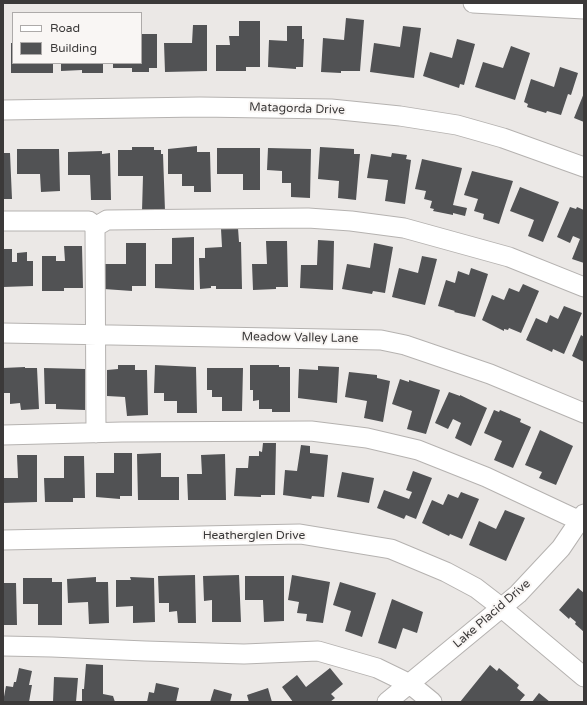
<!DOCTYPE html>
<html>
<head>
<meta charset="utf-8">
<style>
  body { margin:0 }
  #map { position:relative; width:587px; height:705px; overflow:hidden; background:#ebe8e6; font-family:"Varela Round",sans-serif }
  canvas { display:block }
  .frame { position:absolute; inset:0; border:4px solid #3b3939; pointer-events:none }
  .legend { position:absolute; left:12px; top:12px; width:130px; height:52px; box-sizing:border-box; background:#f9f6f4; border:1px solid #adaaa9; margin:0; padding:5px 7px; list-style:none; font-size:12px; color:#3b3939 }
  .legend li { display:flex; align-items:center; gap:8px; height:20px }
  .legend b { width:20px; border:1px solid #adaaa9 }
</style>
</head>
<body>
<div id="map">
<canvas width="587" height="705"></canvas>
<div class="frame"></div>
<ul class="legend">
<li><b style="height:5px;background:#fff"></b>Road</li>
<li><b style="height:11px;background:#515254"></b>Building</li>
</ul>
</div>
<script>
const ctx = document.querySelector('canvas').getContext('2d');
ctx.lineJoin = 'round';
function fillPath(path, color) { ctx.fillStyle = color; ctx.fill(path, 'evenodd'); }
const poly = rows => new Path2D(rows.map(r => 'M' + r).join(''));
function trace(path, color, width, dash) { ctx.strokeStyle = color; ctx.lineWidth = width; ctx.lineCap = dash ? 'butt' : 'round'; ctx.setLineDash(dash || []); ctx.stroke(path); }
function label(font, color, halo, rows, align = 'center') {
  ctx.font = font + ' "Varela Round",sans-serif'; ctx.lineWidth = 4; ctx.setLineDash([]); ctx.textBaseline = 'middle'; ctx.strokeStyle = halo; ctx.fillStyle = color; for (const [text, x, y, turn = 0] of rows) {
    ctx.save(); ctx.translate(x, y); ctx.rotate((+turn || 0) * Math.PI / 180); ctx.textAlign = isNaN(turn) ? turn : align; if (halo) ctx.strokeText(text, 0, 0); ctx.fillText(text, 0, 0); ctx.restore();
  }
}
fillPath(poly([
  [346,18,364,20,360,71,341,71,341,73,321,72,323,38,344,40],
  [239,21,260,21,260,67,246,67,246,71,216,71,216,45,230,45,229,36,239,36],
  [193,25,207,25,207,71,165,72,164,43,192,43],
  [287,26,302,26,302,39,304,39,303,67,296,67,296,69,268,67,269,40,287,41],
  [403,26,421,28,414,78,370,72,374,43,400,47],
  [141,34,157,34,157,68,149,68,149,72,132,72,132,68,113,68,113,63,141,63],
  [457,39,475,44,464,85,460,84,459,88,423,76,430,52,452,58],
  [11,43,13,43,13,63,53,63,53,73,11,73],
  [511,46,530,53,515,100,475,87,483,62,503,68],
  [61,63,103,63,103,73,82,73,82,70,61,71],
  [560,67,578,73,571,95,568,94,561,115,547,111,546,113,527,107,528,104,524,102,531,79,554,87],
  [584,93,584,122,574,118],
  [197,146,197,152,210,152,211,192,194,192,194,186,182,186,182,174,168,174,168,149],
  [132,147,154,147,154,150,161,150,161,154,163,154,165,211,142,211,143,176,118,176,118,150,132,150],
  [320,147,354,149,354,154,360,154,356,200,338,198,339,181,318,179],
  [217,148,260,148,260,190,243,190,243,174,217,174],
  [268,148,311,149,310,198,291,197,291,183,282,183,282,171,267,170],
  [17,149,59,149,60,191,41,192,40,174,17,174],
  [102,151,102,154,110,153,111,200,91,200,90,175,68,175,68,152],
  [3,153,10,153,12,199,3,199],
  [392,153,407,155,406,159,411,160,405,204,385,201,388,180,367,178,371,154,391,157],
  [422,159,462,168,453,205,467,208,465,216,453,213,453,215,433,211,434,209,430,208,432,201,424,199,426,191,415,189],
  [472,171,513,181,499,224,483,219,484,214,474,211,478,199,464,195],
  [520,187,559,202,543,242,528,236,534,220,510,211],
  [570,207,576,209,577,207,584,210,584,263,572,259,580,239,573,236,570,243,557,237],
  [238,228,239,242,241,242,242,289,216,289,216,286,211,286,211,288,200,289,199,258,205,258,205,248,222,247,221,229],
  [194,237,194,290,155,288,155,264,172,264,172,238],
  [318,240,334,241,333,290,300,288,301,265,317,265],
  [266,241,287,241,288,287,276,287,276,289,253,290,252,264,267,264],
  [126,243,146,243,146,286,132,286,132,291,104,289,104,264,126,264],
  [374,243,393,247,385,293,373,291,372,294,342,289,347,264,370,268],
  [64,246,82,246,83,288,64,288,64,291,42,291,42,256,56,256,56,261,65,261],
  [3,249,12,249,12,262,17,262,17,253,27,252,27,261,33,261,33,286,3,287],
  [422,256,437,259,425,305,392,297,399,268,418,273],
  [471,268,488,274,475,317,454,312,455,311,438,306,446,280,455,283,458,271,469,275],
  [523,284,539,291,521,333,509,328,508,330,504,329,504,331,482,320,492,295,504,300,509,288,519,292],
  [564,306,582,313,564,354,553,349,552,352,526,340,536,318,547,323,550,315,558,319],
  [581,335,584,337,584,362,572,356],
  [118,365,135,365,135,370,147,370,148,415,127,416,125,397,107,396,107,370,118,369],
  [155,365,196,367,197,413,177,413,177,401,164,401,164,393,154,393],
  [250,365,279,365,279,367,290,367,290,412,272,412,272,409,259,409,259,400,253,401,253,390,250,390],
  [318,366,339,367,337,403,298,398,299,369,318,370],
  [25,367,25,368,37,368,39,409,21,410,20,403,10,404,10,393,3,393,3,368],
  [44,368,85,369,85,410,56,409,56,404,45,404],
  [207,368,243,368,242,411,222,411,222,397,212,397,212,390,207,390],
  [349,372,377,375,377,378,390,381,383,422,364,418,367,401,345,397],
  [400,379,409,382,409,380,440,390,426,434,407,429,412,411,392,404],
  [449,392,460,396,460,395,487,408,471,446,455,438,461,423,453,419,448,429,435,423],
  [494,410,499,412,500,410,521,419,520,422,531,427,513,468,494,460,502,441,484,433],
  [540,430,573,446,556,485,539,478,542,472,525,465],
  [263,443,276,443,275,495,261,495,261,497,234,496,236,468,248,468,249,456,259,456,259,451,262,452],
  [301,445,310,446,310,453,328,455,324,497,312,496,311,499,283,495,285,470,297,471],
  [114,453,132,453,132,496,120,496,120,499,96,497,96,473,114,473],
  [161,453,161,477,179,477,179,500,138,500,137,454],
  [225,454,226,500,188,500,187,474,202,474,201,455],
  [17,455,37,455,37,502,3,503,3,478,18,478],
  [64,456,84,456,85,498,73,498,73,502,45,502,44,478,64,478],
  [413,471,432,478,416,519,406,515,404,519,377,508,384,490,409,499,412,492,406,490],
  [342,472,374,478,369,503,337,497],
  [461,492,479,499,462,539,450,534,449,536,422,523,432,500,443,505,448,494,458,498],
  [505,510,525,518,506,561,469,545,479,521,496,529],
  [195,575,196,623,178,623,177,611,169,612,169,603,159,603,158,576],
  [239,575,241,622,212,622,212,600,204,601,203,576],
  [292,575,330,582,323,623,306,621,307,614,297,613,299,602,288,600],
  [245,576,284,576,284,621,264,622,263,600,245,600],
  [96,577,96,582,108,582,109,623,89,624,88,602,68,603,67,579],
  [130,577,154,578,155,622,133,623,133,606,116,607,116,580,131,580],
  [23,578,52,578,52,582,62,582,62,625,38,625,38,604,23,604],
  [340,582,376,593,362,637,345,631,351,611,333,605],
  [3,583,16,583,17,625,3,625],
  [578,588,584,593,584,632,575,624,576,622,570,617,569,619,559,610],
  [392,599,423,612,417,633,403,628,396,649,378,643],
  [86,664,103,665,103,694,113,696,115,702,82,702,82,689,84,689],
  [490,665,497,671,499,668,519,685,517,688,525,695,519,702,460,702],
  [19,668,32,671,29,685,32,685,29,702,3,702,6,686,13,687,14,682,16,682],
  [330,668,343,684,331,694,335,698,330,702,293,702,282,687,297,675,306,687],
  [54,677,78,678,76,702,53,702],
  [156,683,179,688,176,702,147,702,149,692,154,693],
  [268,688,272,702,249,702,247,695],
  [214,689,232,694,230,702,210,702],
  [539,693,550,702,532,702]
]), '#515254');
const minor = poly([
  [473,3,584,9],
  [3,110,200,107,331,109,400,116,457,125,503,138,584,167],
  [3,221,89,221,95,227,96,433],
  [95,227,107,220,308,218,351,221,404,228,509,257,584,287],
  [3,333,381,340,405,345,490,374,584,413],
  [3,435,122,432,311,431,367,438,418,450,486,477,580,521],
  [3,540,300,534,391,549,446,572,476,588,502,608,584,677],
  [3,646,52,647,145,651,244,654,318,651,377,668,410,684,432,702],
  [387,702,518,594,561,548,584,514]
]);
trace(minor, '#b5b2b0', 21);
trace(minor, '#fff', 19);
label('12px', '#3b3939', '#f9f6f4', [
  ["Matagorda Drive",297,109,2],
  ["Meadow Valley Lane",300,338,1],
  ["Heatherglen Drive",254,536],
  ["Lake Placid Drive",492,614,-41]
]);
</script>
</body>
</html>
